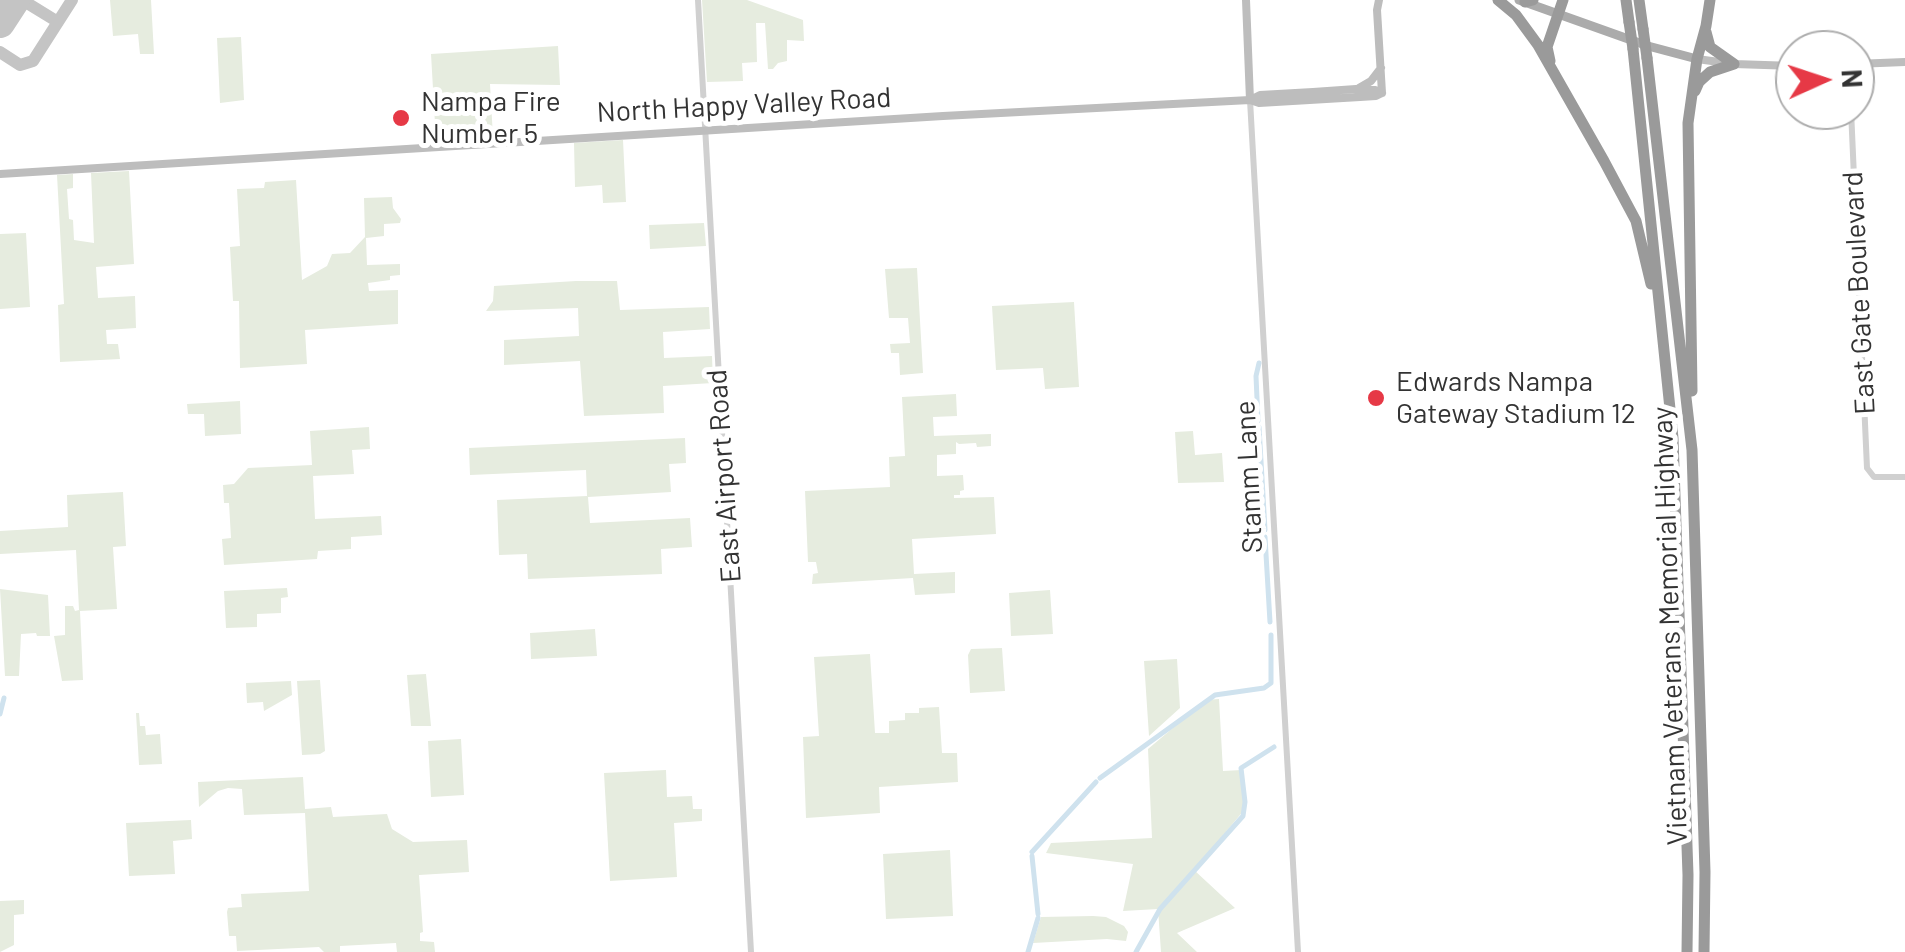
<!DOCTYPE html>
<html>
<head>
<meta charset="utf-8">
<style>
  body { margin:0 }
  #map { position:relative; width:1905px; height:952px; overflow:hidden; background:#fff; font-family:Barlow,sans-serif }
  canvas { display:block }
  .north { position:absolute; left:1775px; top:30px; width:100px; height:100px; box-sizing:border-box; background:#fff; border:2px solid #adadad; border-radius:50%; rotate:87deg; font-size:28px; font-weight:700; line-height:40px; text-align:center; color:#333 }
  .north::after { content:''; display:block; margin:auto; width:35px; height:45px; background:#e63946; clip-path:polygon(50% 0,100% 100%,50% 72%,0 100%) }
</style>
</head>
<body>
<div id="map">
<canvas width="1905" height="952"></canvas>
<div class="north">N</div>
</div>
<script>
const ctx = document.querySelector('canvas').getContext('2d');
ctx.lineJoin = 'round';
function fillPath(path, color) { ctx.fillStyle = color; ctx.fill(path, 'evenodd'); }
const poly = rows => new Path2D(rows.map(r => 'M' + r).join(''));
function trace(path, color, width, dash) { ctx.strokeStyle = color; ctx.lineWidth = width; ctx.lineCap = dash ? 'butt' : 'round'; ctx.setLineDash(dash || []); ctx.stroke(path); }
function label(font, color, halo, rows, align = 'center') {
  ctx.font = font + ' Barlow,sans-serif'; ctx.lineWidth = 10; ctx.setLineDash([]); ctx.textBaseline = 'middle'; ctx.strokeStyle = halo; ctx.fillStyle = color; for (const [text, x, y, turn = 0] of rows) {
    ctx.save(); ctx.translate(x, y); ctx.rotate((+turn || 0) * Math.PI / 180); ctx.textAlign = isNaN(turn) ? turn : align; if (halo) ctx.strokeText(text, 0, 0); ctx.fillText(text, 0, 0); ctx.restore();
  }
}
fillPath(poly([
  [110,0,151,0,154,54,140,54,138,34,113,36],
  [702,0,747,0,803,20,804,41,787,40,787,61,778,63,773,69,768,69,765,23,756,23,757,62,742,63,743,81,707,82],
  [241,37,244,100,220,103,217,38],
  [558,46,560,85,490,84,493,137,436,141,431,54],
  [623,140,626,202,603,203,602,185,575,187,574,143],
  [129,171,134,264,96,267,98,298,135,296,136,328,106,330,107,344,118,344,120,359,60,362,58,305,64,304,57,175,73,174,73,188,67,189,69,219,73,220,74,240,94,243,91,173],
  [296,180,302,280,327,266,332,254,350,253,365,237,364,198,392,197,393,208,401,219,400,223,384,224,384,236,366,238,367,265,400,264,400,275,390,276,390,280,368,283,369,291,398,290,398,324,305,330,307,364,240,368,239,301,233,301,230,247,240,246,237,189,264,188,265,182],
  [704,223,706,246,650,249,649,225],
  [26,233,30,307,0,309,0,234],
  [917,268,923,373,900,375,899,353,891,353,890,344,910,343,908,318,889,318,885,269],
  [576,281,617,281,620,310,709,307,710,329,663,332,664,358,712,356,713,383,663,386,664,413,584,416,580,361,504,365,504,340,579,336,578,308,486,311,493,301,494,286],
  [1074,302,1079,387,1045,389,1043,368,996,370,992,306],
  [956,394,957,416,933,417,934,436,991,434,991,446,977,447,976,443,959,444,956,442,956,454,937,455,937,476,963,475,964,490,960,491,960,495,954,495,954,498,994,497,996,534,912,539,914,574,955,572,955,593,915,595,913,578,812,584,813,574,818,573,816,562,808,562,805,491,890,487,889,457,905,456,902,397],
  [240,401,241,434,205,436,204,414,188,414,187,404],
  [369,427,370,449,352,450,354,474,313,476,315,519,381,516,382,535,351,537,351,549,318,551,317,559,224,565,222,539,231,538,229,503,224,503,223,485,234,484,248,468,312,465,310,431],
  [1193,431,1195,455,1222,453,1224,482,1178,483,1175,432],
  [685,438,686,463,669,464,671,492,588,497,590,523,690,518,692,547,661,549,662,574,528,579,527,554,499,555,497,500,587,496,586,470,470,475,469,448],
  [123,492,126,546,113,547,117,609,80,611,83,680,62,681,54,636,65,635,65,606,73,606,75,611,79,610,76,550,0,554,0,531,68,527,67,495],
  [287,588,288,597,281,598,281,613,257,614,257,627,226,628,224,591],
  [0,589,48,595,50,636,37,636,36,633,21,634,19,676,5,676],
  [1050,590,1053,634,1011,636,1009,593],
  [595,629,597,656,531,659,530,633],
  [1002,648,1005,691,970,693,968,655,971,649],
  [870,654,875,733,889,733,889,721,905,720,905,713,919,713,919,708,939,707,942,753,957,753,958,782,879,787,880,813,806,818,803,737,819,736,814,657],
  [1177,659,1180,708,1149,736,1144,661],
  [426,674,431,726,411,726,407,675],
  [320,680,325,751,320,754,302,755,297,681],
  [291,681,292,695,264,711,263,702,247,703,246,683],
  [1219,699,1223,771,1242,770,1245,809,1194,870,1235,908,1177,933,1197,952,1161,952,1158,909,1123,911,1133,864,1046,853,1051,843,1152,838,1148,749,1206,700],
  [136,713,139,713,140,726,145,726,146,735,160,734,162,764,139,765],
  [461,739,464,795,431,797,428,741],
  [666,770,667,797,692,796,693,809,702,809,702,821,674,823,677,877,610,881,604,773],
  [303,777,305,809,331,807,333,817,387,814,392,829,413,842,467,840,469,872,419,875,423,932,420,933,420,941,434,942,435,952,397,952,396,943,340,946,340,952,324,952,319,947,237,951,236,936,229,936,227,912,228,908,242,907,241,894,309,891,305,813,244,815,242,789,228,788,218,791,199,807,198,782],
  [191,820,192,839,173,841,175,874,129,876,126,823],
  [950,850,953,916,886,919,883,854],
  [24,900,24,914,14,915,14,945,0,952,0,901],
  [1093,916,1106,917,1124,926,1128,932,1126,941,1107,939,1033,943,1041,917]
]), '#e6ecdf');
trace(poly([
  [1258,421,1256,376,1259,363],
  [1259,427,1265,530],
  [1265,537,1270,622],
  [0,714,4,698],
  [1100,778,1215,695,1264,688,1271,683,1271,635],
  [1032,852,1096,782],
  [1032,856,1038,914],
  [1028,952,1038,918],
  [1136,952,1160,909,1243,816,1245,802,1241,768,1274,747]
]), '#cfe2ee', 5);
trace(poly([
  [22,0,58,22],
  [0,52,20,65,33,61,72,0]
]), '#c4c4c4', 12);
trace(poly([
  [0,23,15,0]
]), '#c4c4c4', 30);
trace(poly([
  [698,0,751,952],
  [1250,100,1298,952],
  [1851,110,1867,468,1874,477,1905,477]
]), '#d0d0d0', 6);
trace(poly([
  [1246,0,1250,100],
  [1379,0,1377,10,1382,93],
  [1697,59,1734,64,1795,66],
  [1855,64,1905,62],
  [1359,88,1371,81,1381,68],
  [1250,100,1260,95,1313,92,1356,89,1375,90,1382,93],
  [0,174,943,116,1250,100,1259,103,1360,97,1376,96,1382,93]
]), '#bdbdbd', 8);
trace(poly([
  [1519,0,1648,46,1697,59]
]), '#ababab', 9);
trace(poly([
  [1498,0,1516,15,1538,45,1604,161,1636,221,1651,284],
  [1626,0,1629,22],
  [1639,0,1643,29],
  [1525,2,1533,0],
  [1706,32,1710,47,1734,64],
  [1633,49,1673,438,1688,875,1687,952],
  [1647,58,1692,450,1705,872,1704,952],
  [1550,61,1547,47,1563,0],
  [1695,91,1699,82,1710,72,1734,64],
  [1692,391,1688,123,1697,59,1706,26,1710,0]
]), '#9a9a9a', 11);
trace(poly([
  [1629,22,1633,49],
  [1643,29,1647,58]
]), '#9a9a9a', 11);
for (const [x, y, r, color] of [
  [401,118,10,"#e63946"],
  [1376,398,10,"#e63946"]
]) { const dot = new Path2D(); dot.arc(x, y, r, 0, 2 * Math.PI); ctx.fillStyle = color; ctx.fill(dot); trace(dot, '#fff', 4); }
label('28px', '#333', '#fff', [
  ["Nampa Fire",421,102],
  ["Number 5",421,134],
  ["Edwards Nampa",1396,382],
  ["Gateway Stadium 12",1396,414]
], 'left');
label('28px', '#333', '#fff', [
  ["North Happy Valley Road",744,105,-3],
  ["East Gate Boulevard",1859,293,-93],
  ["East Airport Road",724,476,-94],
  ["Stamm Lane",1249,477,-93],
  ["Vietnam Veterans Memorial Highway",1670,626,-92]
]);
</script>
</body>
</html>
